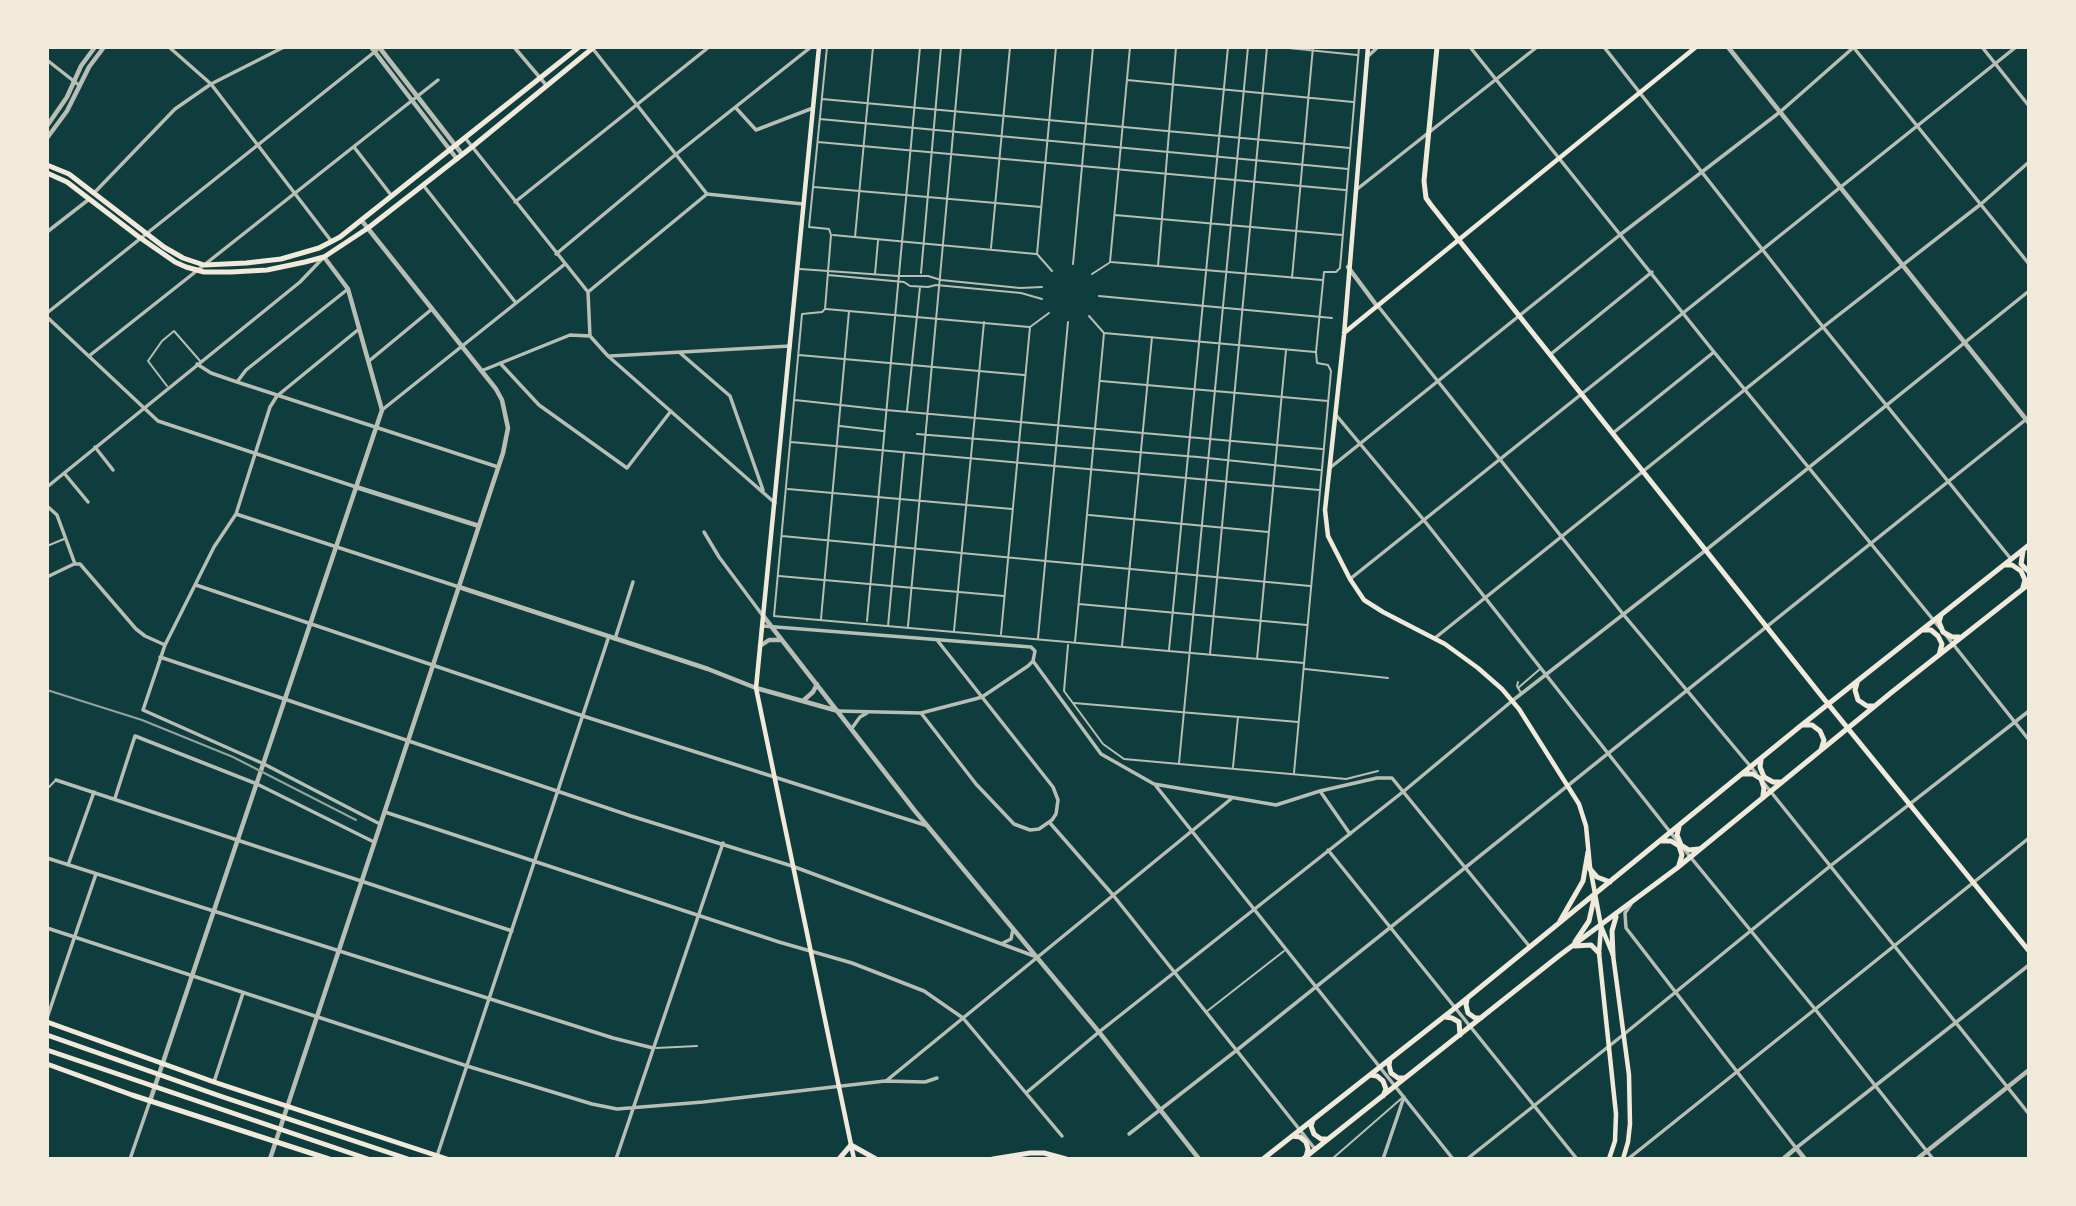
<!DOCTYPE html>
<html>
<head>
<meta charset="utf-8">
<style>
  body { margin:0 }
  #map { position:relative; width:2076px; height:1206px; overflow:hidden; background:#0f3d3e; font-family:"PT Sans Narrow",sans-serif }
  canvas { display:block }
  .frame { position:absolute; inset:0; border:49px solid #f1e9da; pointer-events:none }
</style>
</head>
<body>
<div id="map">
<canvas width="2076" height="1206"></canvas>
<div class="frame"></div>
</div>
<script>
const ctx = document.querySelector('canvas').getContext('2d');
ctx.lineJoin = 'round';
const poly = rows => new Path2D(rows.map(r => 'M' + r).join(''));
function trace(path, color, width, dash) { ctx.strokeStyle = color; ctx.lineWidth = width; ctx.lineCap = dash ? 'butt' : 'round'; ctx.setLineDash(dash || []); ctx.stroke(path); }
trace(poly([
  [827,47,809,227,829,229,831,235,825,309,822,312,802,314,774,616,1304,663],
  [1279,47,1357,55],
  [1127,80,1353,102],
  [822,99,1350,148],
  [820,119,1348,169],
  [818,142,1345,190],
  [814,187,1041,207],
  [1115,215,1342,235],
  [833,235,1036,254],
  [855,237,873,47],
  [991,248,1010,47],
  [1110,262,1130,47],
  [1111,262,1322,280],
  [1073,264,1093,47],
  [1158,266,1176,47],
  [800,269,898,276,928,276,941,280,1020,288,1042,287],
  [1052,271,1037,254,1056,47],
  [921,273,941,47],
  [875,274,878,241],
  [1092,274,1109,263],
  [828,275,904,282,910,286,928,287,936,285,1021,293,1042,299],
  [1292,278,1313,47],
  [1099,296,1332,318],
  [826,309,1029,327],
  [1104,333,1315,352],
  [799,355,1024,375],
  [1101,381,1328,401],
  [167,386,148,361,162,341,174,331,201,362],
  [795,400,886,410,1322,449],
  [907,411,920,287],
  [840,426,883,431],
  [917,434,1198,457,1320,470],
  [791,442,1319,490],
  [788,489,1012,509],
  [1089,515,1268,532],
  [782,536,1310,586],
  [47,546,64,539],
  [779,576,1004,596],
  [1079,604,1307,625],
  [821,619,849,311],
  [867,621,920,47],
  [888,626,904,454],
  [908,626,961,47],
  [954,631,984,322],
  [1001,634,1030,327,1049,313],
  [1038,638,1068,322],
  [1075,642,1104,333,1089,316],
  [1068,645,1064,691,1103,744,1124,759,1346,779,1378,771],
  [1122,646,1152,337],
  [1169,650,1228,47],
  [1210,654,1267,47],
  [1257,659,1286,350],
  [1305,669,1388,678],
  [1518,682,1517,686,1521,693],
  [1518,688,1540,669],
  [1074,703,1298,722],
  [1179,763,1248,47],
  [1233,767,1238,717],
  [1294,773,1331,371,1328,365,1317,363,1316,352,1324,272,1336,272,1340,268,1359,47],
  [47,789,56,780],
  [1206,1012,1284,951],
  [656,1048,697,1046],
  [1332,1159,1402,1098]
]), '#b8beb3', 2);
trace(poly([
  [169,47,211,84,332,242],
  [514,47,547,86],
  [1470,47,1714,352,1940,628],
  [1604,47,1823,327,2011,559],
  [1982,47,2029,106],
  [1854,48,2029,264],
  [593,49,707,194,803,204],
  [1367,57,1378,47],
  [47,60,80,86],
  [736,108,756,130,813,108],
  [466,139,588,292,590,336],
  [354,147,391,195],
  [423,185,516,303],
  [1356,190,1537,47],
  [94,193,175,109,211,84,284,47],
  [515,202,709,47],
  [47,232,88,200],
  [556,254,675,155,811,47],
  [588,292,707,194],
  [1378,306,1623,614,1756,773],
  [47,313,377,50],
  [47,317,158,421,356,487],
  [359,329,277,396,270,407,236,514,214,547,165,645,143,710,264,764,380,824],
  [590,336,608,356,775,503],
  [679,352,730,396,763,490],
  [1551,354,1652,272],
  [89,356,438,80],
  [610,356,790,346],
  [369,361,432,309],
  [500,363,539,405,627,468,671,411],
  [197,364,211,373,237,382,498,467],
  [481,371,570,335,590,336],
  [237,382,246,370,348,289],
  [382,410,565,264],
  [1336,415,1423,519,1678,842],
  [1613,433,1714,352],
  [95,447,113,470],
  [1331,467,1621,234,1780,112,1854,47],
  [64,473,88,502],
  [47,487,300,282,323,258],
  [47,506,57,515,75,564],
  [236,514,459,587],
  [704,532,719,557,763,616],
  [75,564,80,564,136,629,145,636,165,645],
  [47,577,74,564],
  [1350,579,2016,47],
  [196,585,583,716,928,826],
  [763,626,1031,647,1035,651,1033,661,1101,754,1154,784,1276,805,1320,791,1377,778,1392,778,1530,947],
  [1945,634,2029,740],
  [1435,638,1818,331,1981,204,2029,162],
  [615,639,633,582],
  [160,657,631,816,792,866,1034,956],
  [838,711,921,713,975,699,982,697,1028,666,1033,661],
  [921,713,976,784,1014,824,1030,830,1039,829,1052,820,1056,814,1058,800,1053,787,937,640],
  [852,728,860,717,867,713],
  [56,780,512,931],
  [1763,782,2029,1114],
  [1156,786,1453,1159],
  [1320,791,1350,834],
  [115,798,135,736,257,784,374,842],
  [385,812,779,942,852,963,924,991,963,1018,1062,1136],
  [1050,823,1113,895,1315,1149],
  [1683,848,1815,1009,1933,1159],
  [1328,850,1577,1159],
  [47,858,613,1038,653,1048],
  [68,865,94,792],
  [1631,904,1625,913,1626,928,1796,1148,2029,965],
  [47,928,467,1066,592,1104,617,1109,703,1102,885,1081,925,1082,937,1078],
  [1003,943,1011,939,1013,929],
  [47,1018,96,874],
  [886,1081,1231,799],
  [214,1082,243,993],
  [1026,1093,1099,1032,1404,791,1512,701,1706,550,2029,291],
  [1129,1134,1237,1050,2029,417],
  [437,1156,609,636],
  [130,1159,150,1101],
  [616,1159,723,843],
  [1383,1159,1404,1097],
  [1467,1159,1623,1035,1829,867,2029,711],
  [1628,1159,2029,838]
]), '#b8beb3', 3.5);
trace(poly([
  [371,47,457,159],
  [379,47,462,154],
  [1728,47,2029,423],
  [47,126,67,97,81,66,95,47],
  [47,138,67,111,89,67,104,47],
  [1348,267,1377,306],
  [356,487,479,526],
  [459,587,708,669,756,688,838,711],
  [764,617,915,811,1099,1032,1199,1159],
  [760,646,769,640,782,640],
  [804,700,813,692,817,684],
  [150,1101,382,410,348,289,324,257],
  [270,1159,503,453,508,428,502,400,496,389,362,221],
  [1783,1159,1796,1148,1805,1159],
  [1917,1159,2029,1070]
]), '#b8beb3', 4.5);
trace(poly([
  [819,47,756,688,854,1159],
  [1368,47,1344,335,1325,510,1328,536,1350,579,1364,600,1383,612,1445,644,1478,668,1502,689,1519,709,1579,804,1586,826,1590,867,1601,926,1613,955,1629,1075,1630,1124,1628,1142,1623,1159],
  [1344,333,1696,47],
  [1601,927,1599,953,1616,1114,1615,1141,1609,1159]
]), '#f1e9da', 4.5);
trace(poly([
  [1437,47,1424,181,1426,198,1431,205,1824,699,2029,951],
  [47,165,69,174,164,247,183,258,204,265,246,263,281,259,319,248,340,237,579,47],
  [47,173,67,182,139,237,175,262,186,267,204,272,231,272,267,270,305,262,324,257,368,228,472,147,594,47],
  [2023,551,2021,564,2029,572],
  [2005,565,2012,565,2021,571,2025,580,2023,587],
  [1941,615,1939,622,1943,632,1952,637,1959,637],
  [1922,630,1931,630,1938,636,1942,644,1939,655],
  [1857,683,1855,690,1858,700,1867,706,1874,706],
  [1804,725,1812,725,1820,731,1824,740,1821,750],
  [1761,760,1760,767,1764,777,1773,782,1780,782],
  [1744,774,1753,774,1761,779,1764,788,1763,795],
  [1679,827,1677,835,1681,845,1689,850,1699,849],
  [1662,841,1671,841,1679,846,1682,855,1679,865],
  [1590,869,1597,877,1610,882],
  [1560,921,1583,881,1588,852],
  [1575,942,1589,921,1595,894],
  [1575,946,1591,945,1599,953],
  [1613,955,1612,931,1616,917],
  [1467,999,1466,1005,1468,1013,1475,1018,1481,1018],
  [1445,1017,1452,1018,1459,1022,1460,1035],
  [47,1022,214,1082,447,1159],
  [1390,1059,1389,1065,1391,1073,1398,1078,1404,1078],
  [47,1064,132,1095,329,1159],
  [1370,1075,1377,1076,1383,1081,1386,1089,1383,1096],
  [1313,1120,1311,1126,1314,1134,1321,1139,1326,1139],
  [1292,1136,1300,1137,1306,1142,1308,1149,1306,1157],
  [839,1159,851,1145,876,1159],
  [993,1159,1030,1153,1044,1153,1066,1159],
  [1263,1159,1455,1008,1798,728,2029,545],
  [1303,1159,1560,955,1677,868,1892,692,2029,584]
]), '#f1e9da', 5);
trace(poly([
  [47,1035,220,1096,408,1159],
  [47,1050,368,1159]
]), '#f1e9da', 5);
trace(poly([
  [47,690,142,720,233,757,356,820]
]), '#97a49c', 2);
</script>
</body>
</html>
